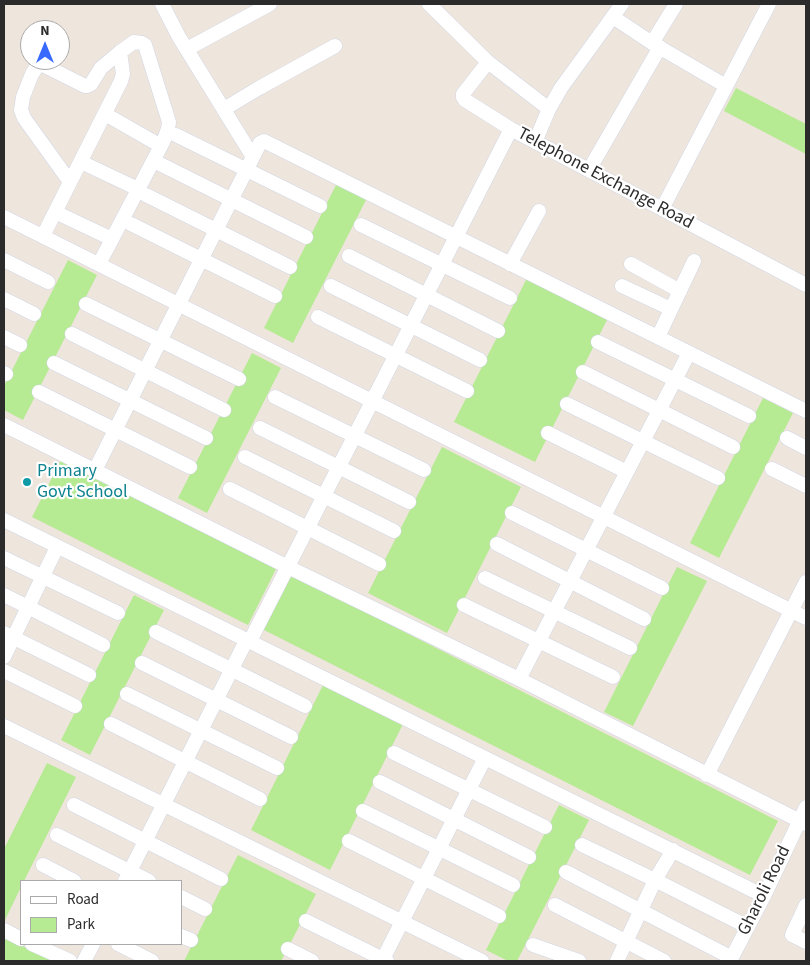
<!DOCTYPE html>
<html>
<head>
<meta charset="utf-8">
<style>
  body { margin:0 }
  #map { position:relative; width:810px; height:965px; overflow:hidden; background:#eee5dc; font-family:"Source Sans 3",sans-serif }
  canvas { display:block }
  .frame { position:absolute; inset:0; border:5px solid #2b2b2b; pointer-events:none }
  .legend { position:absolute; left:20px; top:880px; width:162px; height:65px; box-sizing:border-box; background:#fff; border:1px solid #aaa; margin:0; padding:6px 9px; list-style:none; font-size:15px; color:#2b2b2b }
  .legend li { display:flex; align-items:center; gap:10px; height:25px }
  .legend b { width:25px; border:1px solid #aaa }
  .north { position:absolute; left:20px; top:20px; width:50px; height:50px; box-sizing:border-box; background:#fff; border:1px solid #aaa; border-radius:50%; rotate:0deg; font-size:14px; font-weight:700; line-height:20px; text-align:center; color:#2b2b2b }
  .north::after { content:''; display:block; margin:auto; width:18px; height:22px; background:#386aff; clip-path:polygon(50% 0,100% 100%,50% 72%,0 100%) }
</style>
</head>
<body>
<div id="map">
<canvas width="810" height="965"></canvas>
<div class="frame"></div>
<ul class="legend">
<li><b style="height:6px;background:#fff"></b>Road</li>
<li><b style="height:14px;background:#b6ea93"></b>Park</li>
</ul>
<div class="north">N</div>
</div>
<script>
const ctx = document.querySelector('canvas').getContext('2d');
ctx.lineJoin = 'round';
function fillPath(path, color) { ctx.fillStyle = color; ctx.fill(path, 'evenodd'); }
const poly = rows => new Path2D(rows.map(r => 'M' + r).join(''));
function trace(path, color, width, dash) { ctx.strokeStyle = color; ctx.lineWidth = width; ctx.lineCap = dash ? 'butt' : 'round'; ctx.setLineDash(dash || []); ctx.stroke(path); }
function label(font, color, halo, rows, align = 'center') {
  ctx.font = font + ' "Source Sans 3",sans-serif'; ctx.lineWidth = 4.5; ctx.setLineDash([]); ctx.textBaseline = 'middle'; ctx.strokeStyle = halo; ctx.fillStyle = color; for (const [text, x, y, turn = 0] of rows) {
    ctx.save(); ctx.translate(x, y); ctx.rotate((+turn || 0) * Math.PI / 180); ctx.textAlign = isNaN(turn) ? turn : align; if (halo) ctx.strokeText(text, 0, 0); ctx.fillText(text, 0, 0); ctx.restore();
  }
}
fillPath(poly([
  [736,88,806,124,806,154,724,111],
  [337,183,367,198,293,343,264,328],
  [68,260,97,275,23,420,4,410,4,386],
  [527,278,608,318,535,462,454,422],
  [252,353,281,368,207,513,178,498],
  [763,398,793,413,719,558,690,543],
  [442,447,521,487,447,633,368,593],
  [61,460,277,567,248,625,32,517],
  [677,567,707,581,633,726,604,712],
  [290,574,778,821,750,875,262,629],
  [134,595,164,610,90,755,61,740],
  [323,685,403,724,330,870,251,830],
  [47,763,76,777,24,881,21,881,21,887,5,920,4,920,4,849],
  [559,805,589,820,517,961,508,961,486,950],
  [238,855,316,894,281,961,184,961],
  [4,937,53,961,4,961]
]), '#b6ea93');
const minor = poly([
  [162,4,179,37,253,157],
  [429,4,488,62,549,109],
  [613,17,652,43,726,86],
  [652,43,676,4],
  [187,49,270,4],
  [488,62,463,94,463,97,465,100,511,129,806,285],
  [224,109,259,88,335,46],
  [105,114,161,146],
  [176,135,320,206],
  [535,142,549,109,561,88,622,4],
  [81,162,138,189],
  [160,164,306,237],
  [589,170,660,47],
  [70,182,24,118,21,110,23,97,32,74,36,68,40,65,43,65,85,86,87,86,91,84,101,68,120,52,134,42,142,43,145,45,169,122,168,129,163,142,99,264],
  [146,195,290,267],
  [662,209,769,4],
  [55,212,112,239],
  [4,217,806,618],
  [131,224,275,296],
  [361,225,510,298],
  [43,236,121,81,123,74,120,52],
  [349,256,498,331],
  [4,260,48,282],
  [510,264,539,211],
  [631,264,680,291],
  [331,286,480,360],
  [622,286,671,309],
  [4,299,34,314],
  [86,304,239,379],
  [318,317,467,391],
  [72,334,224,410],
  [4,337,20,345],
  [658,337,694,261],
  [598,342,749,416],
  [54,363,206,438],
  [583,372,733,447],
  [4,373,6,374],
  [39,392,190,467],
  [275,397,424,470],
  [567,404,718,478],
  [4,425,288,567,519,679,806,824],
  [260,428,409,502],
  [548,433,627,472],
  [787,438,806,448],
  [245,457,394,531],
  [772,469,806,486],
  [95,470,260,143,264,141,806,411],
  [230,489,379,564],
  [512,513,662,588],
  [4,520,764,896],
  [497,544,644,619],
  [4,558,118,613],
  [485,578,630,648],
  [4,595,103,645],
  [464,605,613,677],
  [156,632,305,706],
  [4,633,89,675],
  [250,641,511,129],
  [4,657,57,547],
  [142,663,291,737],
  [4,671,75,706],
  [519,679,689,353],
  [127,694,277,768],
  [111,724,260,799],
  [4,726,482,961],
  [394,753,545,827],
  [707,775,806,582],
  [380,782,529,857],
  [74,805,221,879],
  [363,811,513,885],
  [57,835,149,881],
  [349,841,499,916],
  [582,845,655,880,748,927],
  [43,865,74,881],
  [566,872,732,958],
  [125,881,247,639],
  [181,897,205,909],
  [555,905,664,961],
  [806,905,792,935,806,942],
  [306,921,387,961],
  [4,930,21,939],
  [181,936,191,940],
  [32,944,70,961],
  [118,944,152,961],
  [533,945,579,961],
  [288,949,312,961],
  [84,961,93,944],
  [382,961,485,758],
  [617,961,655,880,673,850],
  [730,961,764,896,806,807]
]);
trace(minor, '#d1d6e5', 15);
trace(minor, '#fff', 14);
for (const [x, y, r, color] of [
  [27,482,5,"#0f9aa8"]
]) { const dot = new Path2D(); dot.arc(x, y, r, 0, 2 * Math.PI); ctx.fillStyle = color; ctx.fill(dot); trace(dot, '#fff', 2); }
label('18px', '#2b2b2b', '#fff', [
  ["Telephone Exchange Road",605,179,28],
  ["Gharoli Road",765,891,-64]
]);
label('18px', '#0d838f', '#fff', [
  ["Primary",37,472],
  ["Govt School",37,493]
], 'left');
</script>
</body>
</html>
